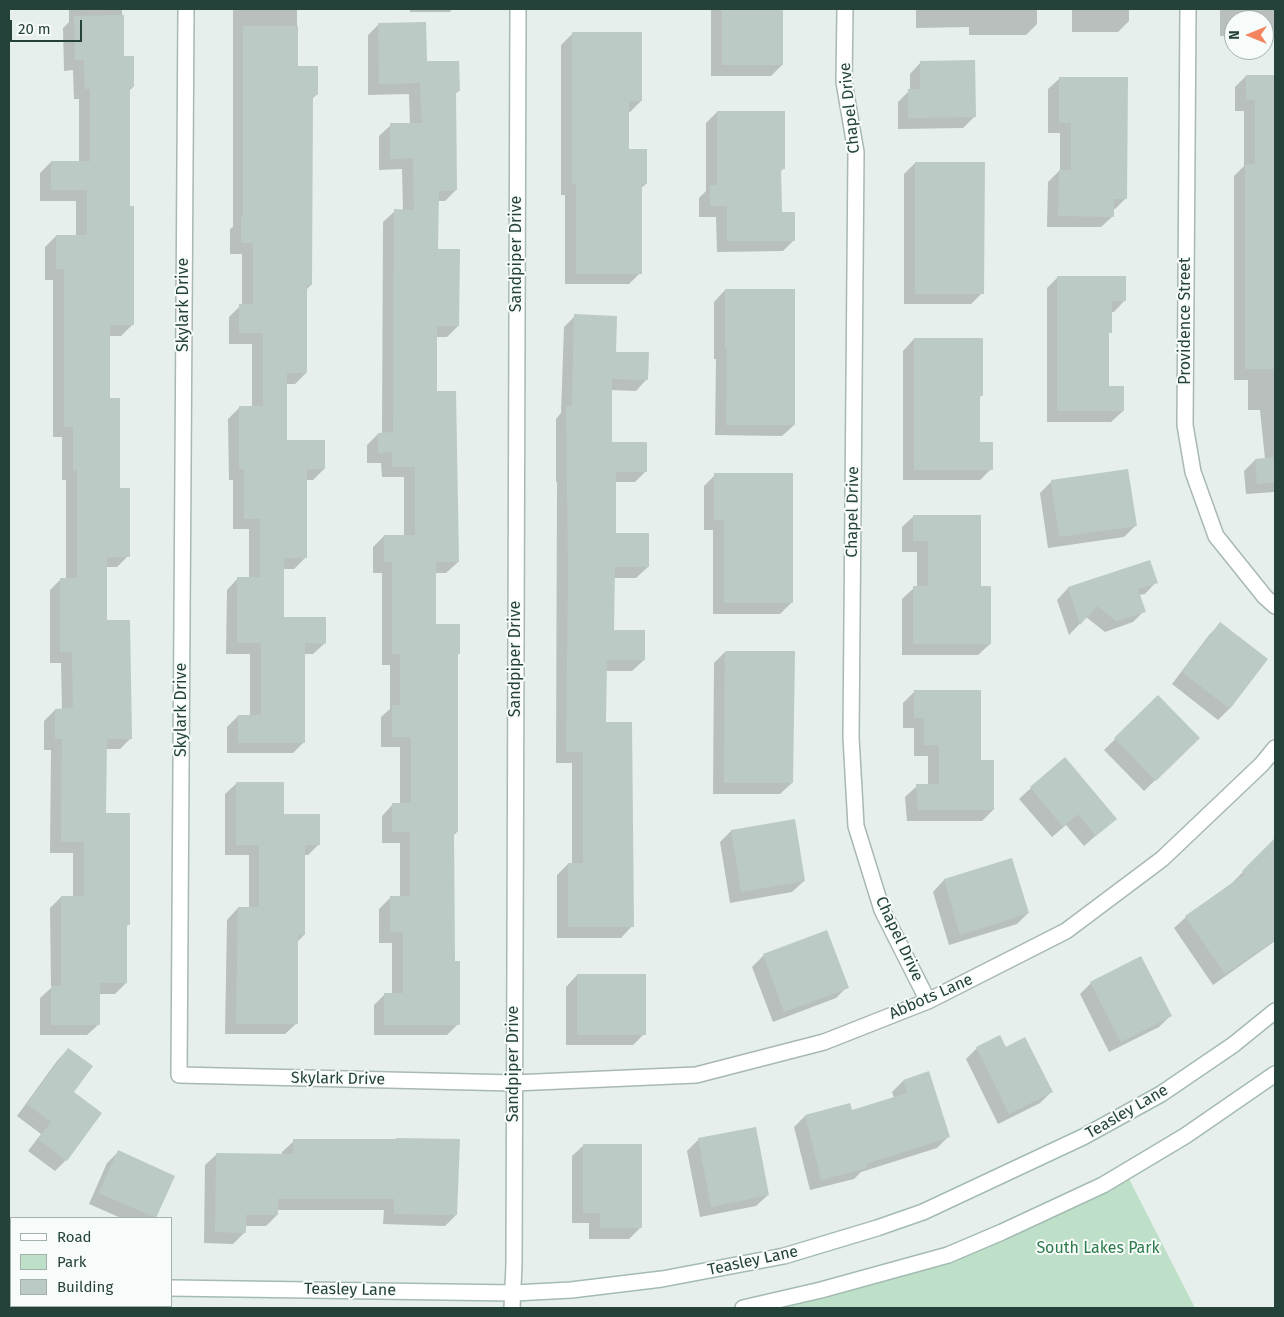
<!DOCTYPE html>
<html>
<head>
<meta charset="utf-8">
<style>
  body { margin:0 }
  #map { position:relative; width:1284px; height:1317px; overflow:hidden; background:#e6efeb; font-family:"Fira Sans",sans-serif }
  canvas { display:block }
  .frame { position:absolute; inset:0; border:10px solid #24423a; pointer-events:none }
  .legend { position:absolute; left:10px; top:1217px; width:162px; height:90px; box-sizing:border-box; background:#f7fbf9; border:1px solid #a3b1ad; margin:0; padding:6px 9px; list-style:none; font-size:15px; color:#24423a }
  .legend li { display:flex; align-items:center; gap:10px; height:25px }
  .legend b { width:25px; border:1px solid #a3b1ad }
  .north { position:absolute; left:1224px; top:10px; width:50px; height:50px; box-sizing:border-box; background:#f7fbf9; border:1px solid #a3b1ad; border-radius:50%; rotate:270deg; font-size:14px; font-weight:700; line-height:20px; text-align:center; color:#24423a }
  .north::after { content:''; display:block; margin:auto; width:18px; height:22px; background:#f4845f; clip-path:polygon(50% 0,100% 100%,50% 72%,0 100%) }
  .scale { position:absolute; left:10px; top:20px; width:72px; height:22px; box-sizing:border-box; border:2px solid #24423a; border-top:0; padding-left:6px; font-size:15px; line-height:18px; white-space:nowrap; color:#24423a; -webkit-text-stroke:4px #f7fbf9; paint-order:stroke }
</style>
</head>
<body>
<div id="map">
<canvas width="1284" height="1317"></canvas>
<div class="frame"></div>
<ul class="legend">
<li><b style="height:6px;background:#fff"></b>Road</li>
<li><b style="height:14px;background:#bfe0c8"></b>Park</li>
<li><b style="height:14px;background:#bbcac4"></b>Building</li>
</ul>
<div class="north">N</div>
<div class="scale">20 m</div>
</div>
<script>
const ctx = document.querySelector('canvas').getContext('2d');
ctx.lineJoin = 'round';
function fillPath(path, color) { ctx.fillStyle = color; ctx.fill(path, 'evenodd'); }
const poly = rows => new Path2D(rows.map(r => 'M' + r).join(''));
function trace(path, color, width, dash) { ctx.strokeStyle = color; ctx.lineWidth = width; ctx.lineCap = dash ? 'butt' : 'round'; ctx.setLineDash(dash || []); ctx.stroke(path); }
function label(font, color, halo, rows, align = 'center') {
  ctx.font = font + ' "Fira Sans",sans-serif'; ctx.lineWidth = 4; ctx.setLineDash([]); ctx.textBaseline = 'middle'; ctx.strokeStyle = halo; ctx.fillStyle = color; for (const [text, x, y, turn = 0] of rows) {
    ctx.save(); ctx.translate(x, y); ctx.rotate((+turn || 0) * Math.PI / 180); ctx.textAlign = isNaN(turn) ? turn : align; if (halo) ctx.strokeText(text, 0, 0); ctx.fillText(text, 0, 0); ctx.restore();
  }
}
fillPath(poly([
  [1125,1171,1195,1308,741,1308,948,1255]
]), '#bfe0c8');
fillPath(poly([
  [69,9,122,9,123,57,133,87,128,92,128,207,132,325,121,336,108,336,108,399,128,556,117,567,106,567,106,622,131,738,120,749,106,749,105,814,128,925,126,927,126,983,115,994,99,994,99,1024,87,1035,40,1035,40,998,51,988,50,908,61,897,73,897,73,853,50,853,51,750,44,750,44,721,55,710,62,710,61,663,50,663,50,590,61,579,66,579,66,480,62,480,62,437,53,437,53,280,45,280,45,247,56,236,76,236,76,201,40,201,40,173,51,162,79,162,79,99,74,99,73,70,64,71,63,28,69,22],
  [233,9,311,9,297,10,297,67,317,94,312,99,311,285,306,290,306,373,295,384,286,384,286,442,324,469,313,480,305,480,305,558,294,569,283,569,283,618,325,643,313,654,304,654,304,742,293,753,227,753,227,727,238,716,250,716,250,654,226,654,227,590,238,578,249,578,249,529,233,529,233,480,229,480,228,419,239,408,252,408,252,344,229,344,229,317,240,306,242,306,242,254,230,254,230,229,233,227],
  [410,9,452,9,450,12,410,12],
  [711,9,782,9,782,65,771,76,711,76],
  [916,9,1037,9,1037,24,1026,35,969,35,969,27,916,28],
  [1072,9,1129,9,1129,21,1118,32,1072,32],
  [1220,9,1275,9,1275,36,1264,36,1264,20,1234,20,1234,36,1220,36],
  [379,24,459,91,455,94,456,190,445,201,437,201,436,250,458,326,447,337,436,337,435,392,458,562,446,573,435,573,435,626,457,655,457,832,453,836,454,962,458,1024,447,1035,374,1035,374,1005,385,994,392,994,392,943,379,943,379,909,391,897,400,897,400,843,382,843,382,816,393,804,400,804,400,747,381,747,381,717,390,709,390,665,382,665,382,573,373,573,373,547,384,536,404,536,404,477,382,477,381,463,367,463,367,445,378,434,382,434,383,222,395,211,403,211,402,169,379,170,379,136,391,125,410,124,409,94,368,95,368,35],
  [572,34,641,101,630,112,628,112,628,150,646,184,640,189,640,273,629,284,565,284,565,195,561,195,561,45],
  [921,62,974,117,963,128,898,129,898,102,910,90,910,74],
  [1246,76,1275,76,1275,492,1246,494,1244,471,1255,460,1265,459,1260,410,1248,410,1248,380,1234,380,1234,176,1244,166,1244,111,1235,111,1235,87],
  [1060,78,1126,198,1115,209,1113,209,1113,216,1101,227,1047,227,1048,182,1060,170,1060,133,1048,133,1048,89],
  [717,112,784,168,780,172,781,213,794,240,783,251,717,252,716,217,699,217,699,198,706,191,706,123],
  [915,163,982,293,971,304,904,304,904,174],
  [1058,277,1125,300,1114,312,1111,312,1111,332,1107,335,1107,387,1123,411,1111,422,1047,422,1047,288],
  [725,290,794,425,782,436,715,435,716,359,714,359,714,302],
  [575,316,614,353,647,379,636,391,611,390,611,443,646,471,635,482,615,482,615,534,648,567,636,578,613,578,612,631,644,660,632,671,605,671,605,724,632,926,621,938,557,938,557,875,568,864,572,864,572,763,556,763,557,482,556,482,556,419,561,413,564,327],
  [914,339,982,395,979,398,979,443,991,469,980,480,903,480,903,351],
  [1127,471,1135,526,1124,537,1048,548,1040,493,1051,482],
  [715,475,792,602,780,614,713,614,713,530,704,530,704,486],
  [914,516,980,588,990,644,978,655,902,655,902,599,914,588,917,588,917,552,902,552,902,527],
  [1156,582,1145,594,1139,595,1144,611,1133,622,1105,632,1086,617,1069,635,1057,600,1068,588],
  [1220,624,1230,708,1218,720,1172,684,1209,635],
  [725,652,792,783,780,794,713,794,714,663],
  [914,692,980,761,993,810,982,821,907,821,905,797,917,786,928,786,928,756,914,756,914,728,903,728,903,703],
  [1158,697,1198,738,1144,791,1104,750],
  [237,783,283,815,319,844,308,855,304,855,304,935,297,942,297,1023,285,1034,225,1034,227,920,238,908,249,908,249,855,225,855,225,794],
  [1031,788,1115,819,1084,846,1066,825,1052,837,1019,799],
  [794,820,804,881,792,892,730,903,720,842,731,831],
  [1275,840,1275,941,1213,985,1174,928,1186,917,1232,883],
  [1011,859,1028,913,1017,924,949,945,933,892,944,880],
  [826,932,847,987,836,998,773,1022,752,967,763,956],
  [577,975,644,1034,633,1045,566,1045,566,987],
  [1091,983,1170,1016,1159,1027,1109,1052,1080,994],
  [977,1048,1006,1048,1051,1092,1040,1103,998,1124,966,1059],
  [68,1049,66,1160,55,1171,28,1151,41,1134,17,1116,57,1061],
  [903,1081,948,1137,937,1148,861,1172,854,1179,810,1190,794,1127,805,1116,851,1112,894,1098,892,1092],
  [699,1139,768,1195,756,1206,700,1217,687,1151],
  [294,1141,456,1215,445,1226,383,1224,384,1210,277,1210,277,1215,266,1226,245,1226,245,1232,233,1244,204,1243,205,1165,217,1154,282,1155,282,1152],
  [584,1145,640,1228,629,1239,589,1239,589,1223,572,1223,572,1156],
  [118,1152,155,1218,121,1218,89,1204,107,1163]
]), '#0003');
fillPath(poly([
  [722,9,783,9,783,65,722,65],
  [124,15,124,56,134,56,134,87,130,87,130,206,134,206,134,325,110,325,110,398,120,398,120,488,130,488,130,557,107,557,107,620,130,620,132,739,107,739,106,813,130,813,130,925,127,925,127,983,100,983,100,1025,51,1025,51,986,61,986,61,896,84,896,84,842,61,842,62,739,55,739,55,709,73,708,72,652,60,652,60,578,77,578,77,470,73,470,73,427,64,427,64,269,56,269,56,235,87,235,87,190,51,190,51,161,90,161,90,89,85,89,84,60,75,60,74,16],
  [426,22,427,61,459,61,460,91,456,91,457,190,439,191,438,249,460,249,459,326,437,326,437,391,456,391,459,562,436,562,436,624,460,624,460,654,458,654,458,832,454,832,455,961,460,961,460,1025,384,1025,384,993,403,993,403,932,390,932,390,896,410,896,410,832,392,832,392,803,411,803,411,737,392,737,392,705,400,705,400,654,392,654,392,562,384,562,384,535,415,535,415,467,392,467,392,452,378,453,378,433,393,432,394,209,414,210,413,158,390,159,390,123,422,123,420,83,379,84,378,23],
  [243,26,298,26,298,66,318,66,318,95,313,95,312,285,307,285,307,373,287,373,287,440,325,440,325,469,307,469,307,558,284,558,284,617,326,617,326,644,305,643,305,743,238,743,238,715,261,715,261,643,237,643,237,577,260,577,260,519,244,519,244,469,239,469,239,406,263,406,263,333,239,333,239,304,253,304,253,243,241,243,241,216,243,216],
  [572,32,642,32,642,101,629,101,629,149,647,149,647,184,642,184,642,274,576,274,576,184,572,184],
  [975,60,976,117,908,118,908,89,920,89,920,61],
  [1246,75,1275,75,1275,369,1245,369,1245,164,1255,164,1255,100,1246,100],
  [1059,77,1128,77,1127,199,1114,199,1114,217,1058,216,1059,170,1071,170,1071,123,1059,123],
  [717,111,785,111,785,169,781,169,782,212,795,212,795,241,727,241,727,206,710,206,710,185,717,185],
  [915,162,985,162,984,294,915,294],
  [1057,276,1126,276,1126,301,1112,301,1112,333,1109,333,1109,386,1124,386,1124,411,1057,411],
  [725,289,795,289,795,425,726,425,727,348,725,348],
  [574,314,617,316,616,352,649,352,648,380,612,379,612,442,647,442,647,472,616,472,616,533,649,533,649,567,615,567,614,630,645,630,645,660,607,660,606,722,632,722,634,927,568,927,568,863,583,863,583,752,566,752,568,573,566,406,572,406],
  [914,338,983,338,983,396,980,396,980,442,993,442,993,470,914,470],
  [1275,457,1275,482,1257,484,1255,459],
  [1128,469,1137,526,1059,537,1051,480],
  [714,473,793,473,793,603,724,603,724,520,714,520],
  [913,515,981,515,981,586,991,586,991,644,913,644,913,586,928,586,928,541,913,541],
  [1150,560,1158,583,1138,589,1146,612,1116,621,1097,606,1080,625,1068,587],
  [1220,622,1268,659,1230,709,1182,672],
  [725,651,795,651,793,783,724,783],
  [914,690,981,690,981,760,994,760,994,810,918,810,916,784,939,784,939,745,924,745,924,718,914,718],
  [1158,695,1200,738,1156,781,1114,738],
  [1065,757,1117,819,1096,836,1078,814,1063,827,1030,787],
  [236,782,284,782,284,814,320,814,320,845,305,845,305,935,298,935,298,1024,236,1024,238,907,259,907,259,845,236,845],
  [795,819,805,881,741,892,731,830],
  [1275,838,1275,940,1225,974,1185,916,1245,874,1242,871],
  [1012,858,1029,913,960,935,944,879],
  [827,930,849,988,784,1012,763,954],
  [1141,956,1172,1016,1121,1042,1090,982],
  [577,974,646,974,646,1035,577,1035],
  [1000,1035,1006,1047,1025,1037,1053,1092,1009,1114,976,1047],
  [68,1048,93,1066,74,1092,102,1113,67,1161,38,1139,51,1122,27,1104],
  [929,1071,950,1137,866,1164,867,1168,821,1180,805,1115,850,1103,852,1110,907,1093,903,1080],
  [756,1127,769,1195,711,1207,698,1138],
  [396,1138,460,1139,457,1215,394,1214,394,1199,278,1199,278,1215,246,1215,246,1233,215,1232,216,1153,293,1154,293,1139,396,1139],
  [583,1144,642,1144,642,1228,600,1228,600,1213,583,1213],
  [118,1150,175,1176,156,1218,99,1193]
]), '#bbcac4');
const minor = poly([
  [186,9,179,1075,514,1083,696,1075,824,1042,928,1001,1066,931,1162,859,1262,764,1275,748],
  [845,9,844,82,856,152,851,737,856,826,882,910,928,1001],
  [1188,9,1185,425,1193,472,1216,536,1265,597,1275,606],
  [512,1308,514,1265,518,9]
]);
const secondary = poly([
  [9,1286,11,1286],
  [171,1288,514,1293,571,1290,662,1279,784,1256,877,1228,923,1212,1083,1137,1161,1094,1233,1045,1275,1011],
  [743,1308,821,1290,948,1255,1002,1232,1103,1185,1185,1136,1275,1074]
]);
trace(minor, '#a8b8b2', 18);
trace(secondary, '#a4bbb3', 18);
trace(minor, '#fff', 15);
trace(secondary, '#fff', 15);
label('16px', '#24423a', '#f7fbf9', [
  ["Chapel Drive",850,108,-96],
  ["Sandpiper Drive",517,254,-90],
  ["Skylark Drive",184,305,-90],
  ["Providence Street",1186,321,-90],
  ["Chapel Drive",853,512,-89],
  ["Sandpiper Drive",516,659,-90],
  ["Skylark Drive",182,710,-90],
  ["Chapel Drive",899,939,65],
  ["Abbots Lane",931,997,-24],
  ["Sandpiper Drive",514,1064,-90],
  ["Skylark Drive",338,1079,1],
  ["Teasley Lane",1127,1112,-30],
  ["Teasley Lane",753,1261,-12],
  ["Teasley Lane",350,1290,1]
]);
label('16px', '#2d7a4b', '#f7fbf9', [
  ["South Lakes Park",1098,1249]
]);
</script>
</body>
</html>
